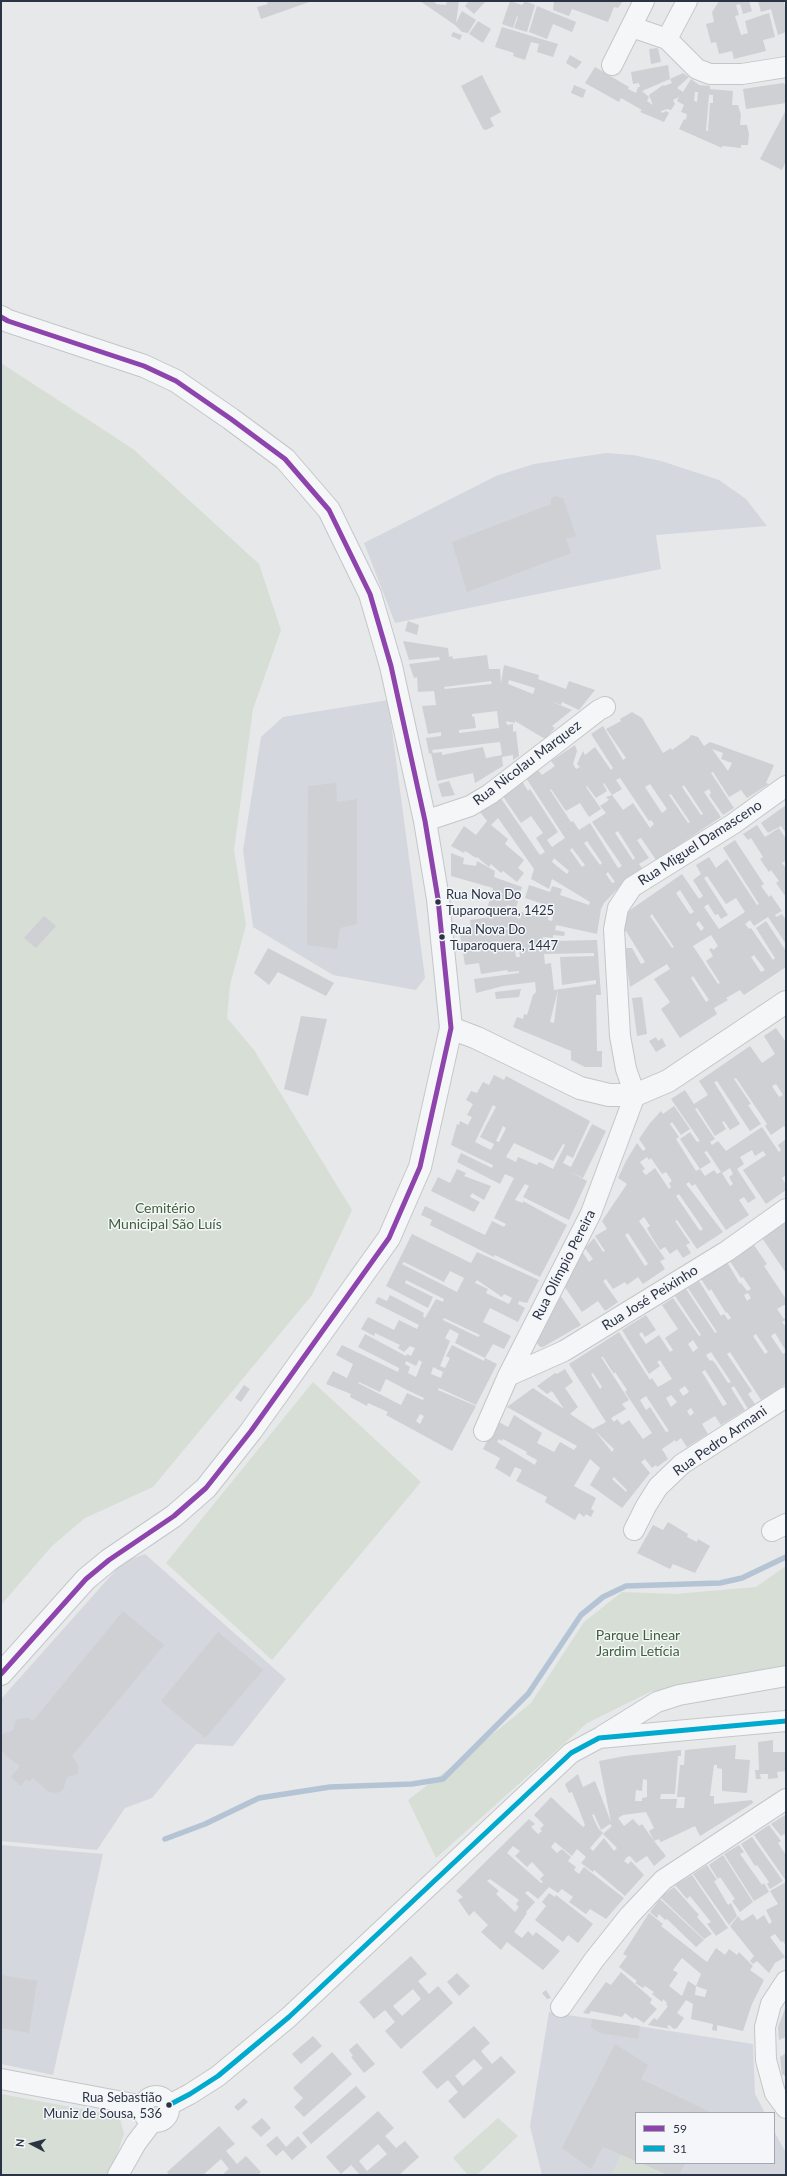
<!DOCTYPE html>
<html>
<head>
<meta charset="utf-8">
<style>
  body { margin:0 }
  #map { position:relative; width:787px; height:2176px; overflow:hidden; background:#e6e8ea; font-family:Lato,sans-serif }
  canvas { display:block }
  .frame { position:absolute; inset:0; border:2px solid #2b3445; pointer-events:none }
  .legend { position:absolute; left:635px; top:2112px; width:140px; height:52px; box-sizing:border-box; background:#f4f6f9; border:1px solid #a4a8b1; margin:0; padding:5px 7px; list-style:none; font-size:12px; color:#2b3445 }
  .legend li { display:flex; align-items:center; gap:8px; height:20px }
  .legend b { width:20px; border:1px solid #a4a8b1 }
  .north { position:absolute; left:12px; top:2124px; width:40px; height:40px; -webkit-text-stroke:3px #f4f6f9; paint-order:stroke; rotate:276deg; font-size:11px; font-weight:700; line-height:16px; text-align:center; color:#2b3445 }
  .north::after { content:''; display:block; margin:auto; width:14px; height:18px; background:#2b3445; clip-path:polygon(50% 0,100% 100%,50% 72%,0 100%) }
</style>
</head>
<body>
<div id="map">
<canvas width="787" height="2176"></canvas>
<div class="frame"></div>
<ul class="legend">
<li><b style="height:5px;background:#8e44ad"></b>59</li>
<li><b style="height:5px;background:#00a9ce"></b>31</li>
</ul>
<div class="north">N</div>
</div>
<script>
const ctx = document.querySelector('canvas').getContext('2d');
ctx.lineJoin = 'round';
function fillPath(path, color) { ctx.fillStyle = color; ctx.fill(path, 'evenodd'); }
const poly = rows => new Path2D(rows.map(r => 'M' + r).join(''));
function trace(path, color, width, dash) { ctx.strokeStyle = color; ctx.lineWidth = width; ctx.lineCap = dash ? 'butt' : 'round'; ctx.setLineDash(dash || []); ctx.stroke(path); }
function label(font, color, halo, rows, align = 'center') {
  ctx.font = font + ' Lato,sans-serif'; ctx.lineWidth = 3; ctx.setLineDash([]); ctx.textBaseline = 'middle'; ctx.strokeStyle = halo; ctx.fillStyle = color; for (const [text, x, y, turn = 0] of rows) {
    ctx.save(); ctx.translate(x, y); ctx.rotate((+turn || 0) * Math.PI / 180); ctx.textAlign = isNaN(turn) ? turn : align; if (halo) ctx.strokeText(text, 0, 0); ctx.fillText(text, 0, 0); ctx.restore();
  }
}
fillPath(poly([
  [606,453,633,455,661,461,719,480,746,499,767,526,656,535,661,569,395,623,364,543,496,476,534,464],
  [388,700,425,978,416,990,333,975,253,927,243,850,261,737,283,717],
  [145,1554,286,1679,233,1746,196,1744,152,1798,125,1808,97,1850,1,1841,1,1699,123,1562],
  [1,1845,103,1854,53,2075,1,2064],
  [549,2012,753,2044,755,2094,765,2113,636,2113,636,2163,774,2163,774,2131,786,2153,786,2175,542,2175,530,2126]
]), '#d4d7dd');
fillPath(poly([
  [1,363,133,449,259,564,281,630,253,709,234,850,246,925,230,985,227,1018,254,1050,352,1210,312,1295,153,1487,85,1518,52,1546,1,1605],
  [313,1382,421,1482,272,1660,166,1563],
  [786,1566,786,1666,650,1692,587,1723,436,1858,408,1800,467,1755,531,1703,584,1622,622,1592,675,1594,756,1587],
  [1,2094,109,2114,120,2119,124,2134,110,2175,1,2175],
  [498,2118,518,2136,477,2175,468,2175,453,2158],
  [621,2154,636,2161,636,2163,641,2163,668,2175,611,2175]
]), '#d6ded6');
trace(poly([
  [165,1839,205,1824,259,1798,330,1787,412,1784,443,1779,528,1694,581,1615,603,1597,626,1586,720,1583,742,1578,786,1557]
]), '#b4c4d5', 5.5);
fillPath(poly([
  [266,1,312,1,261,19,257,7,268,4],
  [420,1,434,1,436,4,446,5,447,1,459,1,456,23,462,11,476,20,468,33,462,32,455,25],
  [469,1,486,1,474,14,465,6],
  [510,1,522,5,525,1,535,5,527,32,514,28,518,17,517,16,513,28,502,24],
  [554,1,623,1,618,8,614,7,608,22,572,9,569,16,553,10],
  [719,1,749,1,752,11,743,14,740,4,736,5,739,15,735,16,741,35,748,33,745,21,769,13,775,37,763,40,766,51,734,59,732,51,719,54,716,42,711,43,706,24,714,22,712,12],
  [758,1,784,2,786,11,786,32,778,35,771,9,761,12],
  [537,6,576,22,572,32,553,24,547,39,529,32],
  [478,21,491,29,483,43,469,34],
  [502,27,558,44,553,57,537,52,539,44,531,42,525,60,513,56,514,53,495,47],
  [453,32,462,35,460,40,451,36],
  [658,48,661,62,651,64,649,49],
  [570,55,582,62,576,69,566,63],
  [668,65,670,79,683,73,689,77,677,88,683,92,691,79,699,85,710,86,710,89,733,91,732,105,738,105,741,115,740,125,747,125,749,134,748,145,741,145,741,148,722,146,722,148,679,129,684,119,686,120,687,114,681,112,684,105,677,101,679,97,673,100,675,104,671,110,667,109,661,111,662,113,666,111,669,113,664,122,640,112,642,110,621,98,619,102,585,83,595,67,629,87,628,89,636,93,638,87,640,87,639,83,633,84,631,72],
  [670,79,672,83,664,86,663,85,649,95,653,105,647,101,649,97,642,91],
  [695,92,698,92,697,102,694,101],
  [709,95,713,95,713,103,710,103,708,131,706,131],
  [482,75,501,112,490,118,494,126,486,130,483,129,461,86],
  [783,83,786,85,786,103,746,109,743,89],
  [574,85,586,90,583,98,571,93],
  [785,112,786,161,782,170,760,159],
  [555,496,563,498,576,536,566,539,571,553,467,592,452,542,551,504,551,498],
  [408,621,419,625,417,635,405,631],
  [403,641,448,648,449,657,452,656,453,659,487,655,489,669,500,669,501,683,504,665,539,675,538,679,566,689,569,681,595,690,579,710,562,702,561,705,545,699,572,710,552,726,555,728,545,739,515,721,515,723,506,721,507,725,513,724,513,732,516,731,519,756,513,760,513,755,502,757,503,766,475,783,473,773,437,781,431,753,429,754,426,738,441,736,441,732,428,734,422,706,436,705,434,691,418,692,417,677,414,678,409,664,440,660,439,657,409,660],
  [509,680,535,688,533,694,508,684],
  [491,681,492,684,445,689,444,687],
  [497,711,499,728,459,733,459,730,476,728,474,716,472,717,472,714],
  [500,742,502,755,486,758,483,747,442,755,442,752,433,753,432,750],
  [632,712,642,718,663,753,671,748,672,750,689,738,691,735,698,737,704,746,710,742,774,765,766,783,769,784,747,798,741,790,729,797,713,772,711,773,734,808,723,815,709,795,711,793,709,789,704,792,721,817,656,860,641,838,637,840,649,858,639,864,642,868,629,877,604,903,601,909,597,934,556,925,555,930,565,932,564,936,553,935,553,938,543,937,542,946,552,946,553,941,597,940,601,995,596,995,597,1051,602,1051,602,1067,585,1067,571,1060,571,1051,513,1027,517,1017,523,1019,524,1014,527,1015,533,995,536,992,535,982,503,986,476,993,474,979,519,973,519,971,508,972,507,970,481,974,479,963,465,965,460,935,472,933,470,920,523,912,523,913,535,916,535,911,549,914,548,920,552,921,555,908,525,898,529,885,550,892,552,886,562,889,560,895,589,905,590,902,552,879,549,889,531,879,534,869,498,818,491,825,508,839,505,844,524,860,518,868,524,873,517,882,503,871,501,873,491,864,489,867,477,857,476,858,465,851,464,853,451,846,464,826,476,835,487,821,480,812,500,797,540,855,545,852,536,838,543,833,531,816,521,823,502,795,522,781,528,791,530,789,558,832,547,840,552,847,565,838,526,778,538,770,542,775,555,766,551,761,575,745,577,751,573,764,576,769,580,767,577,764,583,751,585,755,595,747,611,770,613,768,591,734,603,726,623,760,626,758,606,729,621,721,620,719],
  [712,749,723,753,721,759,732,763,728,771],
  [620,778,649,821,651,820,654,824,650,828,633,803,623,810,612,795,606,797,609,800,600,806,606,813,592,822,622,866,618,868,590,823,579,830,573,821,571,822,550,790,551,789,566,811,580,803,589,817,601,809,586,787,587,786,596,798,607,791,603,784,604,783,612,795,622,789,616,780],
  [650,784,667,809,662,813,645,787],
  [684,785,703,814,701,815,682,787],
  [671,794,690,822,688,823,669,795],
  [618,831,635,858,633,860,615,833],
  [587,841,602,863,600,865,584,843],
  [572,848,585,865,582,867,570,850],
  [554,858,569,871,567,874,552,862],
  [608,872,615,882,612,883,606,874],
  [509,927,510,929,475,935,475,933],
  [518,941,520,957,516,957,514,944,476,950,476,948],
  [594,953,594,956,560,957,562,985,596,980,596,984,554,990,551,963,545,964,544,954],
  [558,990,554,1023,550,1022],
  [449,781,455,795,442,797,438,784],
  [336,783,337,802,357,799,357,924,340,928,337,949,307,945,308,786],
  [786,805,786,833,781,826,768,833,761,823],
  [757,825,765,837,779,828,786,839,786,860,782,863,786,868,786,897,776,883,779,881,771,870,769,872,760,859,763,857,751,838,748,840,743,834],
  [735,840,764,884,761,886,769,897,771,895,782,911,775,915,776,917,782,914,786,920,786,944,768,917,754,926,750,920,745,924,749,929,751,928,773,960,775,958,756,928,766,921,786,951,786,967,744,995,740,990,726,998,728,1000,714,1008,717,1014,680,1038,661,1009,670,1002,654,979,670,969,667,964,630,987,624,948,632,948,641,964,645,962,626,931,622,934,623,919,630,910,682,874,699,899,703,896,693,880,701,874,696,865,709,857,716,868,727,859,757,905,759,904,723,848],
  [707,876,726,904,736,898,745,912,719,929,704,907,708,904,715,915,718,914,721,919,728,915,704,878],
  [680,890,694,912,690,914,676,893],
  [652,914,674,947,672,948,650,916],
  [699,921,704,928,701,931,696,924],
  [711,935,718,946,713,950,712,948,709,949,713,956,706,961,720,983,718,984,693,946],
  [754,955,765,970,761,972,751,957],
  [693,976,709,1000,706,1002,691,978],
  [451,853,464,858,463,864,476,866,477,861,495,871,494,877,522,887,516,908,507,905,505,911,488,906,493,888,451,876],
  [44,916,56,926,36,948,24,938],
  [268,948,334,983,326,996,278,972,269,985,254,973],
  [521,989,519,997,496,999,495,992],
  [642,997,647,1034,637,1036,632,998],
  [301,1016,327,1019,308,1096,284,1089],
  [776,1028,786,1042,786,1129,784,1126,771,1135,765,1126,767,1124,736,1078,734,1079,751,1104,748,1105,761,1124,750,1131,717,1081,714,1082,740,1124,730,1130,724,1121,722,1122,726,1129,715,1136,697,1108,695,1109,715,1139,710,1142,712,1145,718,1141,726,1151,762,1127,779,1152,781,1150,778,1145,786,1139,786,1175,782,1178,786,1185,786,1190,766,1204,743,1170,766,1155,763,1151,755,1156,752,1150,740,1157,744,1164,737,1169,756,1198,748,1203,744,1197,739,1200,749,1215,726,1230,695,1184,692,1186,689,1182,686,1184,723,1232,697,1249,677,1220,675,1221,690,1243,686,1245,691,1253,683,1258,677,1249,670,1254,665,1247,660,1250,650,1234,647,1228,650,1226,644,1217,639,1221,665,1259,660,1261,665,1269,643,1284,638,1277,627,1285,625,1282,613,1289,606,1279,603,1281,618,1302,605,1311,598,1301,582,1312,564,1286,581,1250,589,1262,593,1259,585,1248,594,1238,603,1252,605,1251,595,1236,607,1229,602,1221,627,1184,618,1178,626,1161,637,1143,643,1151,646,1149,639,1139,650,1123,661,1111,663,1114,674,1106,690,1129,681,1135,672,1122,670,1124,679,1137,676,1139,696,1171,700,1169,705,1176,714,1170,717,1174,721,1172,707,1151,704,1152,711,1162,700,1169,680,1139,690,1132,697,1142,700,1141,671,1099,685,1090,694,1104,708,1095,699,1081,750,1046,762,1063,775,1054,764,1036],
  [776,1084,783,1095,779,1097,772,1086],
  [647,1157,649,1160,651,1158,662,1174,666,1172,672,1181,669,1183,671,1187,669,1189,655,1168,646,1175,642,1171,645,1169,640,1162],
  [730,1168,733,1174,729,1177,733,1184,730,1186,722,1173],
  [679,1194,703,1229,700,1231,676,1196],
  [628,1233,648,1264,645,1266,625,1235],
  [656,1037,658,1041,662,1038,666,1046,656,1052,649,1041],
  [494,1075,504,1080,506,1076,590,1121,573,1158,567,1155,563,1163,571,1167,592,1124,606,1131,583,1178,569,1171,587,1181,569,1220,523,1197,529,1186,525,1184,516,1198,515,1200,523,1203,523,1201,567,1225,540,1277,495,1255,494,1257,430,1225,432,1220,421,1215,425,1206,485,1235,492,1221,504,1227,506,1224,494,1218,514,1178,505,1174,500,1184,457,1162,461,1153,492,1168,493,1165,451,1145,457,1124,459,1125,460,1121,468,1125,472,1117,467,1115,473,1104,466,1100,471,1091,477,1093,483,1082,489,1085],
  [493,1105,496,1107,480,1137,494,1144,491,1150,475,1142],
  [503,1126,506,1128,499,1142,496,1141],
  [514,1143,553,1161,563,1144,565,1145,553,1169,539,1162,537,1165,518,1157,516,1162,506,1157],
  [457,1169,466,1173,464,1176,491,1186,484,1200,472,1193,470,1197,480,1202,474,1212,431,1191,438,1177,450,1183],
  [786,1222,786,1273,762,1238],
  [412,1234,471,1263,477,1252,539,1280,527,1303,519,1301,518,1304,525,1308,518,1322,490,1308,483,1322,511,1336,504,1349,493,1344,485,1358,497,1364,476,1405,439,1388,438,1390,476,1406,452,1451,386,1415,388,1412,368,1403,367,1406,350,1397,351,1394,326,1384,333,1371,347,1378,353,1364,336,1355,342,1345,398,1372,399,1368,358,1347,365,1334,406,1356,407,1354,411,1356,415,1348,410,1346,404,1352,398,1348,400,1345,375,1333,374,1336,361,1329,368,1317,394,1330,399,1320,417,1329,419,1325,375,1303,378,1297,387,1301,390,1295,424,1313,423,1316,425,1318,436,1299,443,1302,444,1299,406,1280,405,1283,433,1297,428,1308,386,1286],
  [404,1262,444,1282,450,1271,464,1278,457,1292,402,1264],
  [477,1280,502,1297,504,1294,512,1298,509,1304,486,1293,488,1289,475,1283],
  [444,1318,480,1335,478,1337,443,1320],
  [450,1329,459,1334,455,1343,485,1358,484,1361,452,1345,446,1356,450,1358,445,1368,440,1366,450,1341,445,1338],
  [419,1360,422,1362,416,1377,408,1373,410,1367,405,1364,406,1361,416,1366],
  [433,1367,443,1372,441,1378,431,1374],
  [386,1379,407,1390,424,1398,423,1400,407,1393,401,1405,358,1383,359,1382,380,1392],
  [420,1414,424,1416,420,1424,416,1421],
  [754,1245,767,1264,764,1266,786,1299,786,1304,777,1309,784,1319,786,1318,786,1320,782,1322,786,1327,786,1351,775,1333,771,1336,783,1354,786,1352,786,1384,761,1400,730,1352,727,1354,752,1391,748,1394,755,1404,748,1409,734,1386,731,1388,745,1410,721,1425,715,1416,702,1424,708,1434,687,1447,681,1438,676,1442,675,1440,662,1449,668,1459,657,1467,656,1465,652,1468,635,1446,645,1459,641,1462,650,1473,622,1508,590,1485,600,1468,590,1459,574,1486,596,1498,591,1509,594,1511,591,1517,586,1514,584,1517,579,1513,575,1520,545,1502,547,1497,516,1481,522,1470,515,1467,510,1477,495,1468,500,1458,483,1449,497,1421,508,1427,514,1415,542,1433,537,1443,554,1452,560,1442,574,1450,577,1446,507,1407,533,1388,564,1409,552,1391,547,1394,537,1386,555,1373,557,1374,565,1369,573,1382,565,1388,578,1407,570,1414,593,1429,606,1422,569,1364,619,1332,650,1380,652,1378,658,1387,672,1379,660,1360,657,1362,660,1366,649,1374,622,1330,646,1315,656,1330,645,1337,642,1332,639,1334,646,1344,659,1335,670,1352,673,1350,665,1338,678,1329,662,1305,673,1298,699,1336,701,1335,675,1296,686,1289,715,1333,717,1332,688,1288,699,1281,721,1316,724,1314,728,1320,731,1318,727,1312,726,1313,711,1289,709,1291,701,1279,727,1262,740,1284,741,1283,747,1291,751,1289,743,1277,741,1278,730,1261],
  [748,1293,751,1298,747,1301,744,1295],
  [756,1334,768,1352,765,1354,753,1336],
  [693,1340,698,1348,693,1352,688,1344],
  [711,1352,731,1382,728,1383,715,1363,712,1360,710,1361,706,1355],
  [601,1357,603,1357,614,1374,615,1372,627,1390,625,1392,652,1433,643,1439,629,1420,622,1425,617,1419,614,1422,611,1418,626,1409,622,1404,629,1400],
  [705,1370,727,1404,723,1406,702,1372],
  [593,1373,602,1387,600,1389,591,1374],
  [685,1386,689,1392,683,1396,679,1390],
  [671,1395,677,1402,671,1407,666,1398],
  [646,1396,669,1431,666,1432,650,1407,646,1410,640,1400],
  [691,1408,694,1413,690,1416,687,1411],
  [595,1431,614,1449,612,1452],
  [499,1439,502,1441,503,1439,527,1452,526,1454,537,1460,535,1465,497,1442],
  [614,1477,627,1490,626,1492,612,1479],
  [560,1295,581,1325,543,1347,540,1347,537,1343],
  [244,1385,250,1389,241,1402,235,1398],
  [668,1522,688,1534,687,1537,697,1542,698,1539,710,1546,695,1573,673,1564,670,1569,637,1553,653,1525,663,1530],
  [123,1611,164,1645,72,1756,79,1766,78,1774,67,1777,63,1790,57,1793,49,1792,33,1778,29,1782,26,1779,21,1786,11,1777,20,1766,5,1755,1,1749,1,1735,13,1730,16,1720,19,1719,28,1718,33,1721],
  [218,1632,263,1670,205,1738,161,1701],
  [773,1740,773,1752,786,1752,786,1771,777,1772,778,1778,768,1779,768,1774,760,1774,761,1779,756,1779,755,1770,759,1770,758,1742],
  [736,1745,735,1759,750,1760,747,1793,722,1791,722,1769,717,1768,717,1765,714,1765,710,1796,714,1796,714,1804,752,1800,753,1803,700,1836,695,1826,661,1842,659,1839,654,1841,666,1856,654,1866,647,1856,636,1863,630,1856,627,1857,624,1861,628,1864,631,1861,644,1875,625,1896,594,1870,593,1872,581,1863,586,1857,577,1849,572,1856,555,1842,551,1847,557,1853,562,1849,571,1857,568,1861,576,1867,574,1870,579,1874,584,1867,624,1898,606,1919,590,1909,586,1914,569,1902,573,1897,562,1889,558,1893,549,1887,538,1899,528,1891,525,1893,535,1902,526,1912,527,1913,514,1932,522,1938,528,1931,533,1936,536,1932,560,1951,543,1970,507,1942,501,1950,481,1932,488,1925,474,1911,469,1916,458,1900,463,1897,456,1891,529,1819,535,1824,531,1827,538,1834,542,1831,540,1829,544,1825,534,1815,551,1797,583,1827,585,1825,572,1792,569,1793,565,1784,578,1774,583,1787,595,1781,611,1822,599,1761,625,1756,681,1750,681,1756,678,1756,675,1794,661,1794,660,1799,677,1799,676,1808,684,1808,685,1797,677,1797,680,1765,684,1765,685,1750],
  [643,1779,647,1780,647,1797,642,1798,642,1801,635,1801,636,1790,642,1791],
  [646,1812,654,1828,649,1831,654,1841,642,1824,639,1826,633,1819,624,1826,618,1818,623,1815],
  [594,1814,601,1830,610,1824,612,1826,603,1834,617,1848,614,1851,604,1838,593,1851,590,1848,603,1833,598,1828,592,1815],
  [513,1846,520,1851,515,1856,527,1867,532,1862,544,1875,540,1879,543,1882,541,1883,507,1853],
  [490,1879,519,1900,516,1904,519,1907,515,1912,496,1894,499,1891,487,1881],
  [785,1815,786,1817,786,1837,784,1834,781,1836,771,1824],
  [769,1825,781,1841,778,1843,786,1855,786,1881,754,1835],
  [752,1837,783,1881,770,1889,767,1884,769,1882,757,1865,755,1866,741,1844],
  [739,1845,744,1852,740,1854,762,1885,764,1883,769,1892,754,1901,724,1854],
  [723,1855,753,1902,740,1912,732,1901,735,1899,720,1877,718,1879,709,1865],
  [707,1865,717,1880,714,1881,728,1905,731,1903,737,1916,729,1925,693,1874],
  [692,1875,728,1928,716,1936,707,1924,711,1922,690,1896,687,1899,675,1885],
  [786,1882,786,1946,783,1941,781,1942,775,1934,770,1937,785,1957,775,1963,769,1973,757,1961,753,1964,750,1961,754,1956,730,1926,738,1916,742,1921,753,1914,757,1920,764,1915,769,1924,772,1922,766,1910,778,1904,770,1891],
  [674,1887,699,1915,697,1917,712,1934,704,1939,660,1897],
  [549,1893,555,1897,556,1895,593,1924,578,1943,568,1935,563,1942,535,1920,546,1906,542,1902],
  [660,1899,704,1940,696,1947,667,1919,665,1920,659,1914,657,1918,650,1912],
  [649,1913,663,1924,661,1926,707,1962,716,1948,725,1955,729,1949,737,1955,739,1952,753,1966,750,1970,764,1980,752,2004,743,2031,717,2025,717,2031,712,2030,713,2024,691,2019,693,2004,686,2000,677,2013,684,2018,677,2028,674,2029,669,2025,667,2027,670,2029,648,2025,654,2018,657,2020,668,2006,666,2005,667,2003,663,1999,662,2002,652,1994,654,1992,645,1986,643,1988,635,1983,637,1981,619,1967,627,1956,623,1954],
  [682,1958,701,1974,696,1986,707,1990,705,1997,695,1995,696,1986,688,1981,682,1996,669,1986,678,1973,673,1970],
  [411,1956,427,1974,418,1981,429,1994,438,1986,453,2003,401,2049,385,2031,395,2022,385,2010,374,2019,359,2002],
  [413,1989,421,1999,402,2016,393,2006],
  [621,1972,652,1999,650,2003,657,2009,644,2023,635,2017,633,2019,625,2013,622,2017,591,2011,589,2014,583,2013,606,1982,611,1985],
  [457,1973,470,1986,459,1996,447,1982],
  [1,1975,37,1981,29,2033,1,2028],
  [546,1990,551,1998,547,1999,542,1993],
  [786,2006,786,2037,779,2040,778,2027],
  [592,2019,640,2026,638,2039,600,2033,591,2027],
  [474,2026,490,2043,481,2051,492,2064,501,2056,516,2072,464,2119,448,2101,458,2092,448,2080,437,2089,422,2072],
  [474,2059,483,2068,463,2086,455,2076],
  [313,2036,322,2046,301,2064,292,2054],
  [357,2043,375,2064,364,2073,351,2057,353,2056,349,2050],
  [615,2044,648,2065,641,2079,712,2113,636,2113,636,2161,603,2147,591,2169,562,2148],
  [332,2052,352,2074,304,2117,294,2107,303,2098,293,2088],
  [786,2053,786,2077,783,2074,782,2076,780,2057],
  [356,2086,366,2097,311,2144,302,2133],
  [244,2098,248,2102,238,2111,234,2107],
  [378,2111,394,2128,385,2136,396,2148,405,2141,419,2157,399,2175,360,2175,351,2165,341,2174,326,2157],
  [378,2144,387,2154,367,2171,359,2161],
  [262,2118,271,2128,261,2137,251,2127],
  [219,2126,235,2144,226,2151,237,2164,246,2156,261,2172,258,2175,222,2175,229,2169,221,2159,203,2175,169,2175,167,2172],
  [277,2136,286,2147,298,2136,307,2147,292,2160,283,2150,276,2156,266,2145],
  [641,2163,686,2163,678,2175,668,2175]
]), '#ced0d3');
const minor = poly([
  [632,27,667,39,697,69,710,74,742,74,786,67],
  [667,39,687,1],
  [612,65,644,1],
  [425,821,470,806,490,794,599,710,605,707],
  [508,1376,564,1351,727,1251,786,1209],
  [484,1431,508,1376,591,1213,635,1095,626,1069,620,1036,614,929,618,908,632,887,733,824,786,786],
  [634,1530,646,1506,658,1487,682,1464,786,1397],
  [772,1531,786,1524],
  [602,1736,657,1702,679,1695,786,1676],
  [786,1981,771,2004,765,2027,766,2060,775,2093,786,2108],
  [561,2007,594,1960,629,1916,663,1880,786,1799],
  [1,2079,144,2106],
  '143 2109a13 13 0 1 1 26 0a13 13 0 1 1-26 0Z',
  [169,2105,190,2094,218,2076,289,2017,571,1753,599,1738,786,1721],
  [118,2175,136,2143,152,2122]
]);
const tertiary = poly([
  [1,317,8,321,144,366,176,381,231,419,285,459,329,510,370,594,391,666,425,821,438,899,451,1028,420,1167,389,1238,251,1431,206,1488,174,1516,109,1560,86,1579,1,1674],
  [451,1028,477,1038,580,1088,609,1095,635,1095,668,1081,786,1002]
]);
trace(minor, '#c4c6c8', 22);
trace(tertiary, '#c4c6c8', 24);
trace(minor, '#f5f6f7', 20);
trace(tertiary, '#f5f6f7', 22);
trace(poly([
  [1,317,8,321,144,366,176,381,231,419,285,459,329,510,370,594,391,666,425,821,438,899,451,1028,420,1167,389,1238,251,1431,206,1488,174,1516,109,1560,86,1579,1,1674]
]), '#8e44ad', 5);
trace(poly([
  [169,2105,190,2094,218,2076,289,2017,571,1753,599,1738,786,1721]
]), '#00a9ce', 5);
for (const [x, y, r, color] of [
  [438,902,3.5,"#2b3445"],
  [442,937,3.5,"#2b3445"],
  [169,2105,3.5,"#2b3445"]
]) { const dot = new Path2D(); dot.arc(x, y, r, 0, 2 * Math.PI); ctx.fillStyle = color; ctx.fill(dot); trace(dot, '#f4f6f9', 1.5); }
label('13px', '#2b3445', '#f4f6f9', [
  ["Rua Nova Do",446,895],
  ["Tuparoquera, 1425",446,911],
  ["Rua Nova Do",450,930],
  ["Tuparoquera, 1447",450,946],
  ["Rua Sebastião",162,2098,"right"],
  ["Muniz de Sousa, 536",162,2114,"right"]
], 'left');
label('14px', '#2b3445', '#f4f6f9', [
  ["Rua Nicolau Marquez",527,763,-37],
  ["Rua Miguel Damasceno",700,843,-33],
  ["Rua Olímpio Pereira",564,1265,-63],
  ["Rua José Peixinho",650,1298,-32],
  ["Rua Pedro Armani",720,1441,-35]
]);
label('14px', '#3f6138', '#f4f6f9', [
  ["Cemitério",165,1208],
  ["Municipal São Luís",165,1224],
  ["Parque Linear",638,1635],
  ["Jardim Letícia",638,1651]
]);
</script>
</body>
</html>
